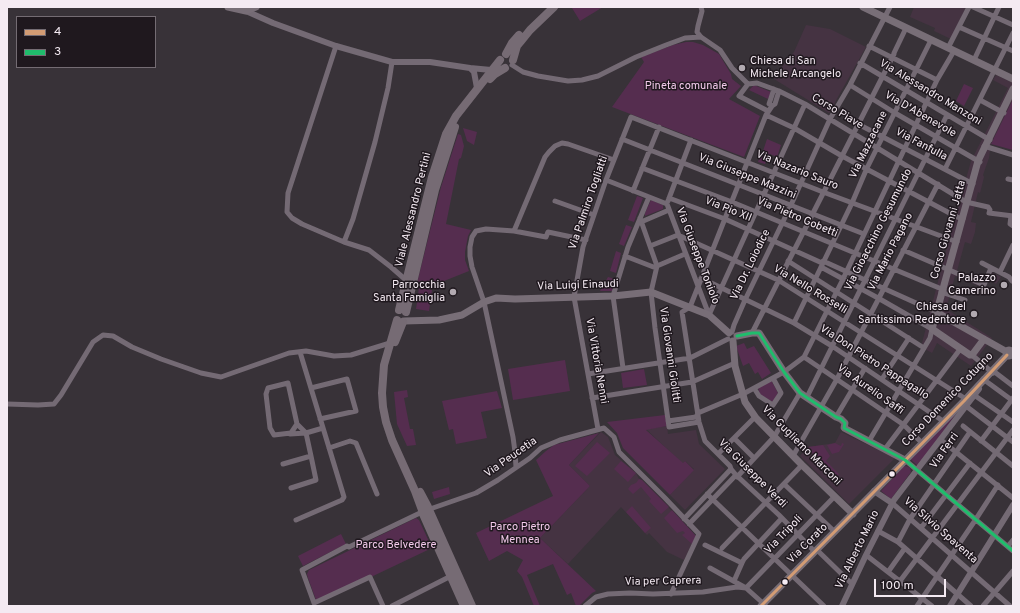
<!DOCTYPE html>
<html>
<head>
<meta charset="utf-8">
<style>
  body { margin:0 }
  #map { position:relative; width:1020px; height:613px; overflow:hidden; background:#383238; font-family:Overpass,sans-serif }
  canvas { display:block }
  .frame { position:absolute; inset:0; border:8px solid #f4eaf2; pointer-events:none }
  .legend { position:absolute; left:16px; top:16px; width:140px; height:52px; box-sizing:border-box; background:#1f181e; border:1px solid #746c73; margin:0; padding:5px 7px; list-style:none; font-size:12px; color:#f4eaf2 }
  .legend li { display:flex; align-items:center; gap:8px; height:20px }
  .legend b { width:20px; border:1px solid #746c73 }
  .scale { position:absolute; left:874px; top:579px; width:72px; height:18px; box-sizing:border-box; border:2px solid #f4eaf2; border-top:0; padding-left:5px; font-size:12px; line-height:14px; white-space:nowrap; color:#f4eaf2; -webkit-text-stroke:3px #1f181e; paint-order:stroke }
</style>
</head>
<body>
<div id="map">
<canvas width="1020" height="613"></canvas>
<div class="frame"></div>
<ul class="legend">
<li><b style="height:5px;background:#d39c74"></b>4</li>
<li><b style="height:5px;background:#20bc6c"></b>3</li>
</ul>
<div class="scale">100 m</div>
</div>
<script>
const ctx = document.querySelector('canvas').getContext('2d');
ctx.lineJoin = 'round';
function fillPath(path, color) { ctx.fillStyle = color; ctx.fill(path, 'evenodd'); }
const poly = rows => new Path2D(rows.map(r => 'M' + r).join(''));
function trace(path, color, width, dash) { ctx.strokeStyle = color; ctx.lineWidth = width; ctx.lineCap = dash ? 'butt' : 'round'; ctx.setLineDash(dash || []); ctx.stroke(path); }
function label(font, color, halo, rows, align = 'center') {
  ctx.font = font + ' Overpass,sans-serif'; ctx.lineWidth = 3; ctx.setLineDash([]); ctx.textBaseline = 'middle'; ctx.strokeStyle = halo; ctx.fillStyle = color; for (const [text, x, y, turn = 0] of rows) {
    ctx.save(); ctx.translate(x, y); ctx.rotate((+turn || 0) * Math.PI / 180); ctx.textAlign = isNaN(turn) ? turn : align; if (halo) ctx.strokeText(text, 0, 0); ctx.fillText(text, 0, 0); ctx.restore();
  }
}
fillPath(poly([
  [914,7,966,7,951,39,934,31,935,28,910,17],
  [806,25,830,29,866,47,829,113,774,79,785,62,794,52],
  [996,75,1011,82,1013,79,1013,99,991,143,989,158,983,175,984,177,980,193,978,192,971,222,976,223,975,232,971,244,965,242,957,271,983,282,991,272,1001,277,996,284,989,280,981,287,955,276,946,309,992,338,971,366,937,343,932,353,925,349,922,343,948,243,971,161,1008,88,993,80],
  [667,426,668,434,696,430,699,444,725,469,685,510,670,495,694,469,685,461,683,464,646,429],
  [601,432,608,437,615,455,636,473,639,479,642,480,696,536,684,560,667,552,649,533,647,535,621,507,568,564,540,538,590,486,569,465],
  [841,432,895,458,849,504,800,456,808,447,835,443]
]), '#453342');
fillPath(poly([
  [574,7,603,7,580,21,572,8],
  [686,42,693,42,703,45,719,54,731,74,732,79,741,86,729,99,760,116,744,157,612,107,644,62,641,57,673,45],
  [964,84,973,88,964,106,956,101],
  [754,85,771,92,768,99,749,90],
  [1013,99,1013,150,991,144],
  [463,128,477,132,474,145,467,141],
  [458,134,461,135,464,146,461,158,459,159,446,224,471,230,468,236,465,252,465,260,469,271,429,287,417,283,441,187],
  [767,139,781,145,777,157,770,154,765,164,758,162,760,156,761,157],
  [637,196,643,198,634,222,628,220],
  [651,200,663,205,663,209,645,216,645,213],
  [626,225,632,227,624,246,619,244],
  [616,251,621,253,616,273,610,271],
  [608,277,615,279,612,291,600,291],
  [419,288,432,290,429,311,416,309],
  [744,343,747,349,754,346,771,373,762,379,758,372,755,374,749,363,743,366,736,346],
  [565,360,570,391,513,400,508,369],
  [644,369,647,385,623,388,621,373],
  [771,380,778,393,773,402,760,395,758,388],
  [407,390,408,397,404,398,410,429,413,429,416,445,407,446,397,424,394,392],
  [497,391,502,408,481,412,487,438,456,444,453,429,449,430,442,401],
  [964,403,918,466,910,459],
  [665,415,667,426,646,430,683,463,685,461,694,470,670,495,623,448,617,433,607,422],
  [599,433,569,465,590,486,540,538,596,591,592,593,579,606,576,606,571,593,567,595,553,564,527,575,540,606,534,606,522,577,517,571,523,560,507,551,489,561,476,533,553,496,536,460,546,451,554,445],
  [597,442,610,453,587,476,575,466],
  [835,443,841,446,842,443,844,444,839,452,832,454,827,445],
  [823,445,830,456,826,461,839,474,837,477,811,452,812,450,808,447],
  [621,461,636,473,628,482,614,469],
  [906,466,910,468,911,472,891,499,881,491,903,467],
  [639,479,642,480,669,507,661,514,649,501,651,499,641,487,633,494,628,489,631,485,636,483],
  [449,487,450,494,434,499,432,492],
  [632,506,651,528,645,533,626,512],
  [672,510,696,536,692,544,682,535,685,533,683,531,677,533,664,518],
  [416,518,419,520,432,548,371,577,316,600,308,578,307,574,309,570],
  [341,534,346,544,303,566,298,556]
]), '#552d4f');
trace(poly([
  [701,7,702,11,698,26,697,32,701,37,720,50,732,68,748,84],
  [973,7,1013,25],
  [959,27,1013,51],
  [336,46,288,193,287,212,292,218,302,224,344,242,369,250,391,267,407,281],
  [869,46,937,80],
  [948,48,969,7],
  [894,53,906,28],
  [974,60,999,7],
  [860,63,990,140],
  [512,65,523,72,538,76,568,81,582,80,598,76,636,57,666,45,685,38,701,37],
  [850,85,895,113,980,162],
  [779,91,775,104,772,106,766,115,690,307,682,312,699,422,705,441,730,466,731,469,736,475,779,515,815,552],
  [980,100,1004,113],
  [772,106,769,104,774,89],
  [768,111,739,96,748,84,757,83,779,91,805,104,966,202,988,207,990,210,989,213,1013,216],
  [766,115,794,128,842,156,957,217,963,219],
  [858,124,973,184],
  [622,139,864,234],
  [984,146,1013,155],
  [642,168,732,202,944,290],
  [945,169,1013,33],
  [1008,179,1013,180],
  [606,180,667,204],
  [633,191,659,127],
  [669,198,725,219,822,263],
  [555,201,594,215],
  [668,201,691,140],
  [667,204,709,315],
  [1011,216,1010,224,1013,226],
  [640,218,657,266,651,292,655,328,669,427,699,422],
  [641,222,669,210],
  [514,231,546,237,548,232,586,240],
  [344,242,353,219,375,142,388,88,392,62],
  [650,246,678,235,778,280,966,399],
  [903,250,984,285],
  [625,256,656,268],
  [788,261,924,348],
  [823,261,936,312],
  [982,263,1009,277,1012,281],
  [657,266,685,254],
  [821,267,878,298,932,329,930,338,869,441],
  [1000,272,1013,245],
  [701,278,794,323,832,346,943,421],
  [941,292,965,300],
  [981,292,991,268],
  [709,315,805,104],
  [794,323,852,203,867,168,931,40],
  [732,332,734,325,745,300,791,205,830,119,850,85,890,7],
  [752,333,894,54],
  [1012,352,1013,350],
  [972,355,993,373],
  [804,357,904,425,922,443],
  [623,368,613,296,628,247,649,197],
  [992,370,1013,386],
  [588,374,690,358,728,339],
  [882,379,909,338],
  [983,379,1013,401],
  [311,388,347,379,356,411,320,419],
  [754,388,759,396,773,405,781,393,773,378],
  [974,395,1013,422],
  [807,397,947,115],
  [592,398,692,382,735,363],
  [7,404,38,405,54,404,61,395,93,342,103,335,113,336,132,347,161,359,201,373,221,377,289,353,306,351,334,356,351,355,390,343],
  [966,406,1013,442],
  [836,417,865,368],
  [668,421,696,417,698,413,743,394,784,372,804,357,843,279,937,80,954,51],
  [297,424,291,433,274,435,270,428,266,394,268,388,288,383,297,424,306,433,323,428],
  [963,426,1013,466],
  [598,429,574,297,583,247,606,180,631,117,823,192,957,242],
  [734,438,754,458],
  [941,440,1013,498],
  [981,441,1013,398],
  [329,448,350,441,356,443,377,494],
  [885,449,961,348],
  [718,454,755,417],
  [793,456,837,379,938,184],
  [905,460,1013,551],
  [283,464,311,456,306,433,290,434],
  [516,467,515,452,513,437,484,302,472,267,470,256,470,247,472,237,476,231,486,229,514,231,545,157,549,152,555,146,562,143,568,144,614,160],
  [737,477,774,437,800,393],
  [784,484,835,532],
  [291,488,316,480,311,456],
  [707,494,824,606],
  [892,503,1010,606],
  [430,509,476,493,498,480,530,458,541,448,560,440,604,428,614,437,619,452,665,498,699,534,671,594],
  [684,519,731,469],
  [296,520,342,500,344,497,300,352],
  [689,524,736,475],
  [921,528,970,463],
  [878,531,898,542,971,606],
  [898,542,910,519,970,432],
  [705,545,742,563,734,581],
  [1008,546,1013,540],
  [722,548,802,465],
  [817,550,852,584],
  [866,555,932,606],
  [742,563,744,559,782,518],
  [710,568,746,588,835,496],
  [888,572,905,548],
  [900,581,1013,430],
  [383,606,370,577,314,603,302,570,347,546,349,547,422,512],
  [392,606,451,576],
  [585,606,596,597,608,594,630,593,653,594,703,592,737,587,746,588,765,605],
  [917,606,976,519,998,485],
  [983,606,1013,571]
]), '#746a74', 5);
trace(poly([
  [246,11,273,23,336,46,392,62,430,62,470,68,474,72,477,88],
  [470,68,491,70],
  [874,491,892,503],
  [842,606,866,555,894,500,979,389],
  [950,606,1013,505]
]), '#746a74', 6);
trace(poly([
  [228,7,246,11,256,7],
  [863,7,1013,79],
  [936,312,1007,352],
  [404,321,439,320,462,315,484,302,496,298,515,299,613,296,651,292,709,315,729,333],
  [737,336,752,333,759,333,784,372,800,393,836,417,841,419,845,423,844,428,905,460],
  [984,339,972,355,970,355,932,329,978,161,1013,89],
  [733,341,735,366,745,402,756,418,802,465,853,514],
  '1006 353a3 3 0 1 1 6 0a3 3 0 1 1-6 0Z',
  [761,606,964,401,1007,355]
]), '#786e77', 7);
trace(poly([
  [506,54,512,43,519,35],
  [513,60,517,46,522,40,530,30,554,7],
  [490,79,495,74,505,68],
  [399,310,432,177,446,134,456,116,500,60],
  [406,312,435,190,455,127],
  [397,320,384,365,382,393,383,407,386,422,392,440,415,491,422,510],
  [395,342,403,322],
  [420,492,428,507],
  [430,512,472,606],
  [423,514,464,606]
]), '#766b74', 8);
trace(poly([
  [761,606,964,401,1007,355]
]), '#d39c74', 3);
trace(poly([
  [737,336,752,333,759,333,784,372,800,393,836,417,841,419,845,423,844,428,905,460,1013,551]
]), '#20bc6c', 3);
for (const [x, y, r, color] of [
  [742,68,4,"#b2aab1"],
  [1004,285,4,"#b2aab1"],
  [453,292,4,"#b2aab1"],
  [974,314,4,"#b2aab1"],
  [892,474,3.5,"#f4eaf2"],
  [785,582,3.5,"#f4eaf2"]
]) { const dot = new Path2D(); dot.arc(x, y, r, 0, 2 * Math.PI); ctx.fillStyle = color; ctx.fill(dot); trace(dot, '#1f181e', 1.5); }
label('11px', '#f4eaf2', '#1f181e', [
  ["Chiesa di San",750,62,"left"],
  ["Michele Arcangelo",750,75,"left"],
  ["Palazzo",996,279],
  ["Camerino",996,292],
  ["Parrocchia",445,286],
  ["Santa Famiglia",445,299],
  ["Chiesa del",966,308],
  ["Santissimo Redentore",966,321]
], 'right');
label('11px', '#f3caeb', '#1f181e', [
  ["Pineta comunale",686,87],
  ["Parco Pietro",520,528],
  ["Mennea",520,541],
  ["Parco Belvedere",396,546]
]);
label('11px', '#f4eaf2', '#1f181e', [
  ["Via Alessandro Manzoni",930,93,31],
  ["Corso Piave",837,112,31],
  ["Via D'Abenevole",920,115,30],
  ["Via Mazzacane",869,145,-64],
  ["Via Fanfulla",921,145,28],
  ["Via Nazario Sauro",797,171,22],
  ["Via Giuseppe Mazzini",747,177,22],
  ["Via Palmiro Togliatti",589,203,-71],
  ["Viale Alessandro Pertini",414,210,-76],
  ["Via Pio XII",728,210,22],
  ["Via Pietro Gobetti",797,218,23],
  ["Via Gioacchino Gesumundo",879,230,-63],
  ["Corso Giovanni Jatta",949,230,-74],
  ["Via Mario Pagano",891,252,-63],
  ["Via Giuseppe Toniolo",697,256,69],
  ["Via Dr. Loiodice",751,265,-64],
  ["Via Luigi Einaudi",578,286,-2],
  ["Via Nello Rosselli",810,290,31],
  ["Via Giovanni Giolitti",669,355,82],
  ["Via Vittoria Nenni",596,361,80],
  ["Via Don Pietro Pappagallo",874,363,33],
  ["Via Aurelio Saffi",870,390,35],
  ["Corso Domenico Cotugno",948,400,-46],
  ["Via Gugliemo Marconi",801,446,45],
  ["Via Ferri",945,451,-55],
  ["Via Peucetia",511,458,-35],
  ["Via Giuseppe Verdi",752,474,45],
  ["Via Silvio Spaventa",940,531,41],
  ["Via Tripoli",784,535,-46],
  ["Via Corato",808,544,-45],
  ["Via Alberto Mario",858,550,-64],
  ["Via per Caprera",663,582,-1]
]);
</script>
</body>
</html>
